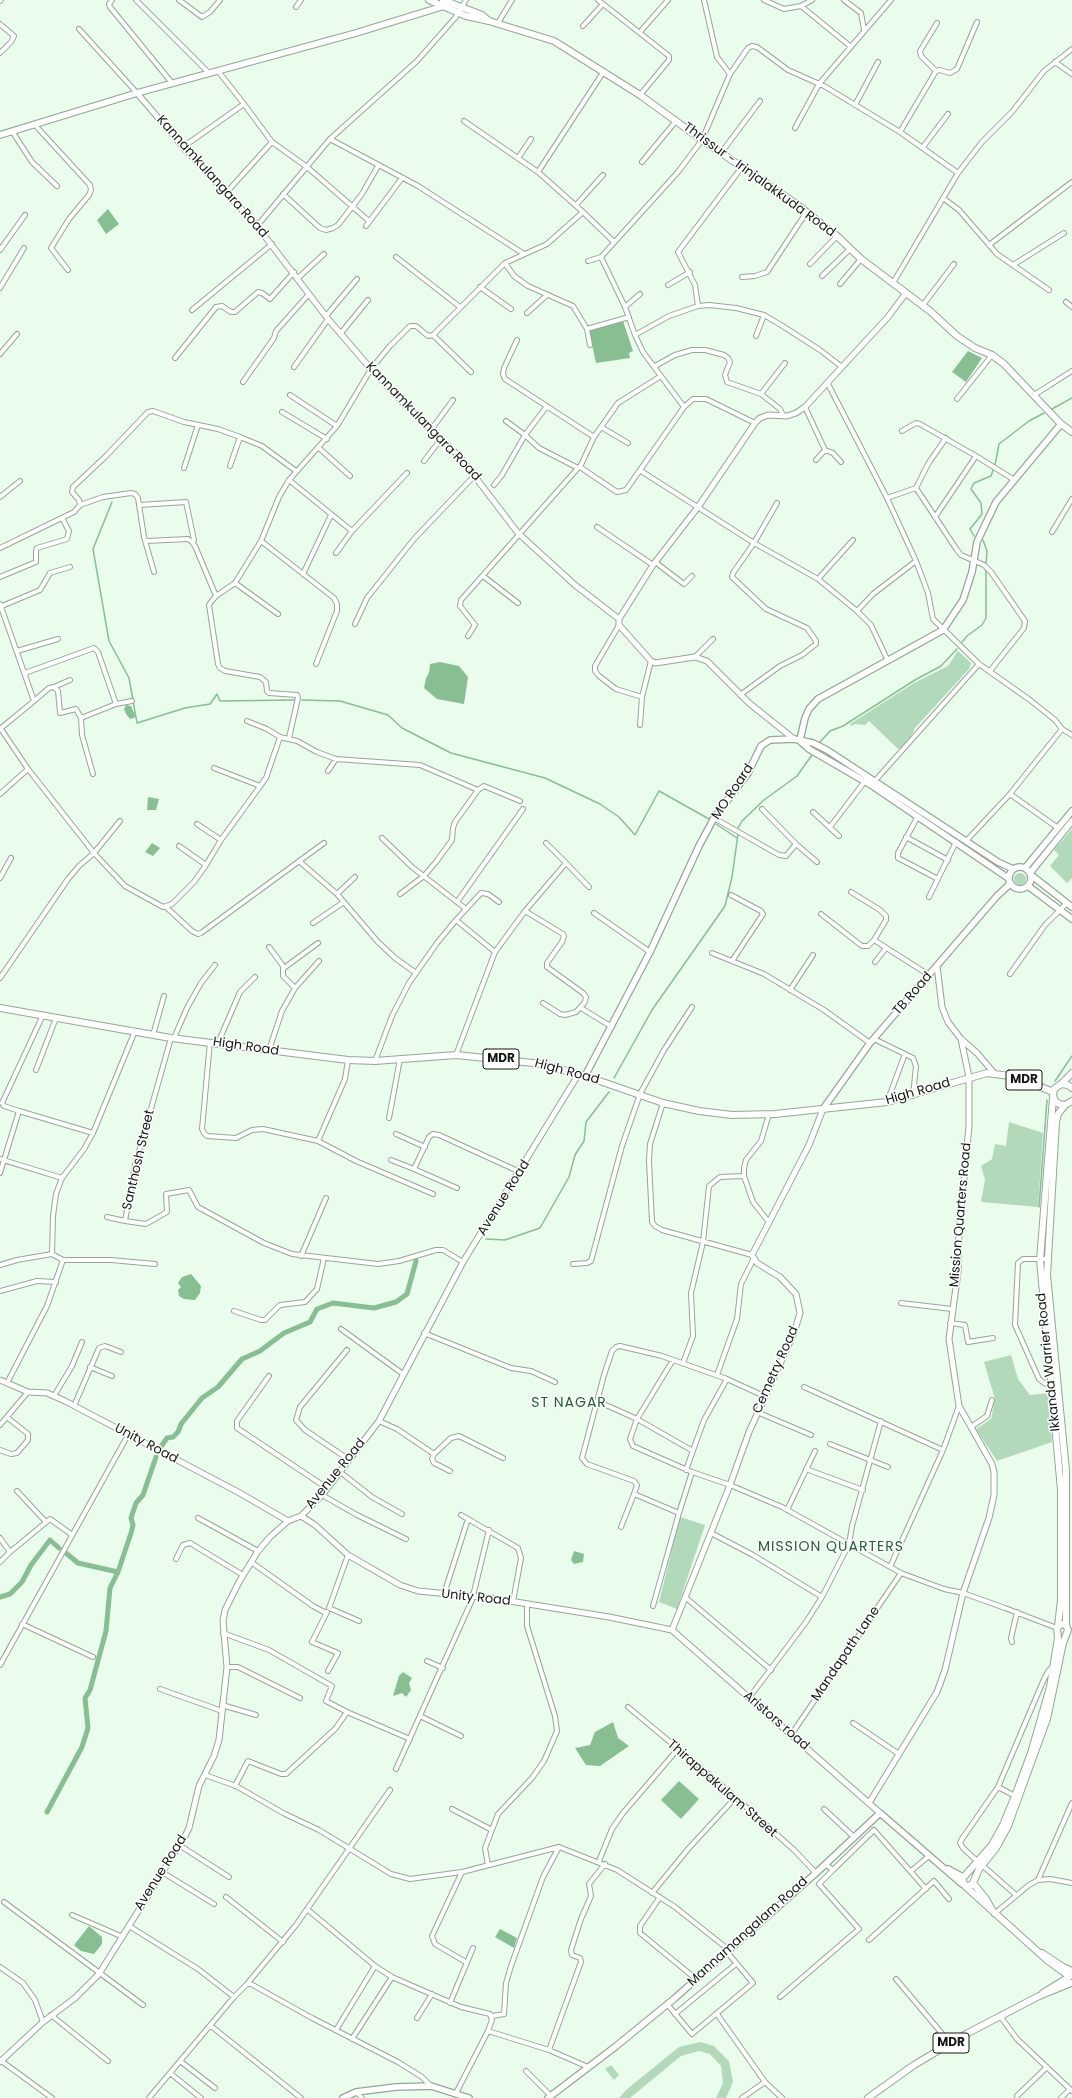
<!DOCTYPE html>
<html>
<head>
<meta charset="utf-8">
<style>
  body { margin:0 }
  canvas { display:block; background:#eafded }
</style>
</head>
<body>
<canvas width="1072" height="2098"></canvas>
<script>
const ctx = document.querySelector('canvas').getContext('2d');
ctx.lineJoin = 'round';
function fillPath(path, color) { ctx.fillStyle = color; ctx.fill(path, 'evenodd'); }
const poly = rows => new Path2D(rows.map(r => 'M' + r).join(''));
function trace(path, color, width, dash) { ctx.strokeStyle = color; ctx.lineWidth = width; ctx.lineCap = dash ? 'butt' : 'round'; ctx.setLineDash(dash || []); ctx.stroke(path); }
function label(font, color, halo, rows, align = 'center') {
  ctx.font = font + ' Poppins,sans-serif'; ctx.lineWidth = 3; ctx.setLineDash([]); ctx.textBaseline = 'middle'; ctx.strokeStyle = halo; ctx.fillStyle = color; for (const [text, x, y, turn = 0] of rows) {
    ctx.save(); ctx.translate(x, y); ctx.rotate((+turn || 0) * Math.PI / 180); ctx.textAlign = isNaN(turn) ? turn : align; if (halo) ctx.strokeText(text, 0, 0); ctx.fillText(text, 0, 0); ctx.restore();
  }
}
fillPath(poly([
  [958,651,971,663,969,669,915,728,910,739,902,748,898,749,869,721,865,725,855,724,851,726,850,724,914,683,948,666],
  [1072,829,1072,878,1067,883,1050,866,1059,855,1054,850],
  '1014 879a6 6 0 1 1 12 0a6 6 0 1 1-12 0Z',
  [1009,1122,1043,1133,1038,1207,981,1202,985,1180,981,1166,992,1159,995,1144,1006,1146],
  [1011,1355,1018,1379,1030,1395,1048,1393,1052,1442,997,1461,976,1429,991,1419,995,1399,984,1362],
  [680,1517,705,1525,677,1609,659,1602],
  [700,2042,714,2046,729,2061,733,2082,726,2098,716,2098,723,2083,721,2066,710,2054,699,2051,681,2056,630,2098,619,2098,626,2090,679,2047],
  [611,2065,619,2075,614,2080,605,2069]
]), '#b2d9b9');
fillPath(poly([
  [108,209,119,224,106,234,97,220],
  [623,321,633,351,629,353,630,358,596,363,589,331],
  [968,351,982,358,966,382,952,372],
  [440,662,459,666,468,677,464,704,437,699,424,688,426,678,429,673,430,664],
  [126,705,131,706,136,717,130,719,126,714,124,709],
  [148,797,159,799,156,810,147,810],
  [152,843,160,848,153,856,145,852],
  [191,1274,201,1286,200,1293,195,1300,184,1299,179,1296,178,1290,181,1287,178,1283,182,1277],
  [574,1551,584,1554,583,1562,574,1564,571,1560],
  [403,1672,412,1678,409,1683,411,1690,406,1697,402,1693,393,1696,399,1676],
  [613,1722,618,1738,629,1746,600,1766,586,1765,575,1748,590,1745,595,1732],
  [679,1781,699,1799,681,1819,661,1800],
  [89,1926,102,1937,102,1944,94,1954,81,1951,74,1945],
  [500,1929,517,1938,514,1948,495,1937]
]), '#87bf93');
trace(poly([
  [1052,409,1072,398],
  [112,502,93,549,109,641,129,678,137,723,185,708,210,704,217,694,220,701,294,700],
  [974,536,970,529,982,514,981,503,971,489,974,483,991,476,995,465,999,444,1029,421,1044,413],
  [983,540,987,551,986,565],
  [962,642,967,636,982,625,986,618,986,569],
  [302,700,340,701,388,715,402,728,451,753,545,778,600,804,619,817,635,835,659,791,709,819],
  [820,742,830,731,843,726,915,680,941,666,957,649],
  [716,824,737,838],
  [738,828,742,821,764,800,797,776,812,755],
  [614,1078,652,1010,725,906,732,877,738,834],
  [1055,1081,1072,1056],
  [1039,1207,1047,1100],
  [486,1239,505,1240,540,1228,569,1177,575,1155,584,1141,586,1122,609,1092]
]), '#87bf93', 1.5);
trace(poly([
  [160,1448,167,1438,173,1437,178,1432,181,1424,202,1398,218,1387,242,1359,260,1351,284,1333,310,1322,317,1309,333,1303,374,1308,396,1302,407,1294,416,1261],
  [66,1553,78,1563,118,1572],
  [0,1597,10,1594,22,1582,31,1565,50,1540,59,1548],
  [47,1812,82,1747,88,1728,85,1698,90,1690,106,1631,110,1588,118,1572,131,1533,133,1525,131,1518,136,1503,143,1495,156,1457]
]), '#87bf93', 5);
const minor = poly([
  [112,0,109,4,110,7,172,83],
  [136,0,209,73],
  [179,0,202,17,210,12,220,0],
  [598,0,669,56,669,60,640,95],
  [764,0,784,9,801,6,812,0],
  [844,0,861,13,864,30],
  [0,1,1,0],
  [801,6,850,46],
  [296,7,301,0],
  [498,23,512,0],
  [0,24,14,36,11,42,0,53],
  [583,26,603,4],
  [79,29,137,93],
  [640,32,668,0],
  [1055,62,1072,74],
  [936,71,921,56,920,51,937,23],
  [730,74,748,48,752,46,757,47,788,70,824,86,900,132,958,173],
  [244,104,272,142],
  [855,105,878,62],
  [464,121,538,172],
  [34,124,90,185,91,190,89,195,69,219,51,248,68,270],
  [795,128,819,84,891,0],
  [12,131,32,162,57,186],
  [900,132,936,71,940,70,950,73,957,69,977,22],
  [330,139,418,186,524,254],
  [183,147,244,104,218,71],
  [923,147,948,114],
  [721,153,760,101],
  [518,158,531,139],
  [642,162,676,121],
  [226,193,272,142,307,167,369,221],
  [283,194,320,228,326,230,333,228,338,225,362,194,378,166],
  [943,198,959,210,997,254,1049,290],
  [576,205,603,175],
  [583,212,614,242],
  [257,226,330,139,417,61,455,18,466,0],
  [366,226,402,178],
  [989,245,1072,182],
  [0,250,25,215],
  [396,257,460,307],
  [588,261,601,257],
  [505,263,514,276,528,286,573,306,587,329,590,345],
  [810,264,837,236],
  [1013,265,1064,233],
  [822,276,850,249],
  [742,277,755,276,767,272,806,213],
  [298,278,324,254],
  [893,283,958,173,982,142,1012,112,1044,71,1072,49],
  [840,284,861,259],
  [668,285,690,272],
  [480,287,511,309],
  [0,288,24,248],
  [1066,302,1072,307],
  [923,305,954,264],
  [698,306,695,285,678,252,742,167],
  [625,307,640,294],
  [192,310,272,244],
  [527,313,547,295],
  [326,316,357,279],
  [587,329,629,317],
  [341,333,368,300],
  [433,335,471,372],
  [635,335,625,307,601,257,678,172,702,140,730,74,717,57,704,0],
  [756,336,764,315],
  [517,340,504,368,503,374,505,379,594,437,580,467],
  [0,354,17,334],
  [175,358,216,307,222,306,231,312,235,312,258,292,262,293,270,299,294,272],
  [655,366,675,355,692,350,705,350,724,355,728,358,730,362,725,375,727,382,761,394,780,409,783,415],
  [294,367,328,319],
  [243,382,274,338,276,331,309,294],
  [828,384,887,498,916,561,928,593,933,619,979,664,1030,700,1055,720,1062,729,1010,794,967,840],
  [761,394,785,363],
  [290,395,337,426],
  [1034,395,1072,371],
  [957,399,992,355],
  [547,406,525,435,539,448,578,468],
  [805,407,825,450,816,460],
  [282,412,327,439],
  [755,423,706,399,693,399,684,407,643,352,635,335,669,316,698,306,709,305,736,308,764,315,781,325,820,350,842,367],
  [601,427,628,443],
  [431,430,453,400],
  [902,431,916,423,920,424,976,456,935,517],
  [594,437,618,403,661,376],
  [319,448,350,476],
  [825,450,833,453,841,462],
  [976,456,1013,479],
  [424,461,441,439],
  [230,466,240,437],
  [184,468,198,425],
  [641,471,754,543,818,579,857,611,871,625,888,661],
  [289,480,352,531,336,553],
  [494,485,502,475,525,435,506,421],
  [916,488,957,550,961,555,984,565,991,572,1025,621,1024,628,990,671],
  [0,497,20,481],
  [887,498,916,488,928,464,946,438],
  [80,505,103,497,131,493,135,494,138,498,144,537,154,572],
  [139,505,186,502,194,540],
  [597,527,653,565],
  [352,531,407,473],
  [1052,532,1072,499],
  [146,541,188,539,192,542,195,546,216,596],
  [261,541,334,598,337,604,337,611,316,664],
  [0,548,74,512,80,505,79,500,72,492,73,487,105,457,148,412,153,411,184,422,218,429,240,437,262,446,296,471],
  [655,562,684,584,692,576],
  [303,574,331,515],
  [483,576,518,603],
  [0,577,36,562,36,551,37,548,67,539,69,531,62,518],
  [818,579,853,540],
  [235,583,278,614],
  [0,604,34,701,0,729],
  [2,606,40,590,50,573,70,567],
  [857,611,873,594,916,561],
  [355,624,367,598,414,539,475,475],
  [619,625,595,666,595,671,599,676,616,689,642,697],
  [468,636,475,625,460,606,461,600,578,468,580,467,617,492,626,490,684,407],
  [17,651,58,639],
  [695,657,713,639],
  [25,673,94,648,98,652,116,704],
  [54,687,70,680],
  [740,695,780,666,802,655,816,644,816,641,807,628,766,609,732,577,733,573,754,543,777,503],
  [34,701,49,688,54,687,58,691,60,713,76,709,81,718,116,704,132,701],
  [81,718,82,735,93,774],
  [247,721,267,729,280,737],
  [640,725,642,697,651,661],
  [1,729,28,769],
  [1062,729,1072,735],
  [289,738,298,698,297,695,269,693,267,691,266,682,260,677,225,671,220,668,218,664,209,605,211,602,216,596,235,583,261,541,279,497,289,480,337,426,371,369,390,346,410,326,416,326,428,336,433,335,505,263,547,244,583,212,538,172,604,71],
  [214,768,260,786],
  [328,771,336,759],
  [873,783,979,664],
  [0,794,28,769,94,853,125,886,163,907,172,904,194,882,206,865,221,840,266,778,280,737,297,741,317,752,336,759,420,765,478,790],
  [1010,794,1058,828],
  [813,812,839,836],
  [918,816,898,853,898,858,938,879],
  [714,818,779,855,786,856,796,844,762,809],
  [197,824,221,840],
  [830,827,865,781],
  [906,837,948,860],
  [382,838,412,867,466,909],
  [796,844,817,862],
  [179,846,206,865],
  [299,861,337,894],
  [566,863,589,887],
  [355,877,337,894,378,942,395,958,416,973],
  [0,878,11,858],
  [851,892,880,910,886,916,886,920,874,940],
  [400,894,424,876,436,862,452,840,453,828,455,822,478,790,484,786,520,801],
  [731,895,761,911,763,914,732,961],
  [929,897,956,842],
  [457,902,523,809],
  [166,907,192,931,198,934,201,933,324,843],
  [525,911,566,863,546,843],
  [594,913,650,952],
  [821,914,862,946,868,946,874,940,929,975],
  [456,920,481,893,488,894,499,902],
  [313,923,344,902],
  [269,947,283,966,283,976,295,988,282,1011,269,1050],
  [495,952,525,911,563,934,564,936,562,942,547,963,547,967,583,993,586,997,585,1002,576,1012,565,1015,560,1014,543,1003],
  [712,953,764,974,824,1010,870,1043],
  [875,962,886,948],
  [284,968,318,943],
  [1010,974,1045,925,1067,903],
  [0,978,68,879,79,866,94,853,120,821],
  [295,988,319,961],
  [790,990,813,955],
  [581,1008,612,1027],
  [43,1015,2,1103,4,1106,19,1111,93,1133],
  [153,1035,164,996],
  [171,1038,135,1165,125,1221,146,1224,167,1212,166,1194,189,1190,198,1207,264,1243,292,1254,378,1264,399,1261,436,1250,443,1250,463,1262],
  [174,1038,187,1008,201,983,215,965],
  [874,1039,913,1058,916,1066,913,1096],
  [210,1042,202,1129,204,1133,207,1136,236,1138,252,1130,263,1129,318,1141],
  [218,1043,240,992,255,977],
  [348,1060,345,1079,318,1141,356,1161,433,1194],
  [375,1061,392,1016,409,983,437,943,456,920,495,952,456,1055],
  [36,1070,56,1018],
  [887,1102,905,1054],
  [663,1103,650,1144,649,1161,652,1222,655,1226,662,1230,752,1255],
  [389,1118,400,1059],
  [396,1134,425,1147],
  [0,1159,62,1178],
  [391,1160,414,1169],
  [0,1173,19,1111],
  [457,1188,414,1169,429,1137,433,1134,439,1135,520,1172],
  [107,1217,125,1221],
  [768,1221,753,1202,744,1176,744,1168,746,1160,761,1141,769,1114],
  [301,1256,326,1198],
  [1047,1259,1023,1259,1018,1263,1015,1325,1039,1379,1044,1383,1052,1385],
  [63,1260,52,1254,53,1216,56,1194,62,1178,84,1149,93,1133,135,1031],
  [63,1260,111,1260,155,1264],
  [573,1264,587,1263,591,1261,622,1146,640,1094,664,1050,692,1007],
  [0,1265,17,1260,52,1254],
  [0,1291,37,1281,56,1282],
  [901,1303,952,1309],
  [234,1311,261,1320,265,1320,280,1305,305,1302,317,1289,324,1258],
  [950,1323,965,1325,968,1342,993,1338],
  [341,1329,403,1374],
  [424,1333,511,1368,531,1371,555,1382],
  [347,1350,300,1407,296,1420,305,1430,348,1459],
  [673,1360,637,1419,693,1451],
  [683,1363,693,1336,691,1293,703,1242,709,1186,720,1177,744,1176],
  [90,1367,112,1376],
  [717,1375,737,1319,741,1284,753,1260],
  [269,1376,237,1421,237,1428,327,1488],
  [7,1383,47,1306,63,1260],
  [804,1387,943,1450,959,1406],
  [54,1396,72,1366,82,1342],
  [597,1401,637,1419,630,1439,633,1446,692,1472],
  [74,1406,99,1348,105,1346,121,1352],
  [757,1412,811,1435],
  [379,1421,397,1429,434,1454,432,1459,434,1463,450,1471],
  [0,1425,28,1392],
  [971,1427,987,1416,992,1400],
  [830,1444,888,1467],
  [0,1450,11,1454,17,1453,28,1440,28,1434,8,1418],
  [434,1454,451,1438,459,1436,503,1458],
  [806,1469,863,1490],
  [686,1470,704,1420,727,1379],
  [339,1471,372,1497,402,1514],
  [17,1491,45,1521],
  [634,1494,637,1485,634,1481,587,1464,582,1458,604,1375,612,1351,616,1347,620,1346,662,1356,727,1379,764,1396],
  [322,1495,357,1515,406,1539],
  [787,1510,815,1451],
  [461,1515,518,1548,521,1558,513,1602],
  [198,1518,258,1551],
  [621,1527,634,1494,679,1513,692,1472,730,1485,782,1507,901,1573,944,1589,963,1593,1005,1608,1057,1628],
  [711,1533,753,1555,822,1597],
  [0,1538,10,1552,50,1519,71,1534],
  [348,1555,329,1608,359,1621],
  [176,1559,183,1545,190,1543,243,1575],
  [0,1562,10,1552],
  [251,1562,313,1606,326,1613],
  [890,1567,943,1450],
  [444,1594,468,1519],
  [685,1597,771,1670],
  [653,1606,679,1513],
  [327,1612,312,1642,338,1653,328,1671],
  [22,1624,93,1657],
  [223,1633,269,1650,332,1686,326,1701,347,1712,336,1728,286,1774,281,1774,248,1761,235,1786],
  [1012,1642,1011,1638,1017,1612],
  [427,1661,443,1668],
  [0,1665,128,1435],
  [227,1667,238,1667,300,1698],
  [160,1689,222,1711],
  [749,1698,806,1622,822,1597,849,1544,852,1526,881,1421],
  [222,1705,256,1715],
  [628,1707,718,1782,794,1850,816,1873],
  [347,1712,410,1739],
  [420,1716,461,1736],
  [853,1723,899,1754],
  [791,1735,901,1573],
  [396,1769,472,1600,489,1530],
  [205,1775,236,1786,285,1814,319,1830,391,1874,410,1879,462,1872,559,1847,617,1870,675,1907,729,1950],
  [998,1787,1044,1679,1049,1670,1054,1666],
  [452,1809,492,1830],
  [824,1809,854,1837],
  [179,1845,229,1877],
  [599,1861,612,1829,623,1813,677,1750],
  [978,1862,963,1848,960,1843,962,1839,998,1787,1015,1796],
  [825,1864,833,1870,874,1830,926,1889],
  [488,1865,485,1848,498,1814,532,1778,544,1761,557,1731,555,1716,527,1626,527,1604],
  [982,1865,1016,1895],
  [911,1871,929,1856],
  [162,1872,214,1904],
  [462,1872,432,1936,435,1944,464,1961],
  [1038,1880,1050,1879,1072,1883],
  [652,1893,689,1848,735,1798],
  [226,1897,283,1942],
  [660,1897,640,1926,640,1933,696,1979],
  [4,1902,143,2005],
  [307,1909,375,1966,392,1977,461,2007,490,2014,492,2020,488,2031],
  [994,1914,1029,1885,1038,1880,1072,1803],
  [72,1915,123,1937],
  [129,1926,198,1969,234,1997],
  [869,1940,934,1881,949,1899],
  [0,1967,23,1983,35,2000,43,2022],
  [896,1979,950,2043],
  [247,1984,296,1925,390,1790],
  [780,1997,859,1929,819,1884,833,1870],
  [450,2003,473,1948],
  [667,2004,692,2034,753,1983,727,1952],
  [675,2014,736,1964],
  [717,2014,765,2082],
  [51,2015,108,2061],
  [492,2016,504,2014,506,1983,511,1966,543,1877,559,1847],
  [1000,2016,1017,2039,1072,2091],
  [417,2018,432,1994],
  [211,2026,301,2098],
  [336,2030,375,1966],
  [352,2039,392,1977],
  [549,2050,581,1962,580,1958,572,1955,571,1950,581,1919,591,1896,589,1884,605,1864],
  [0,2060,52,2098],
  [180,2061,215,2088],
  [526,2071,551,2096],
  [170,2073,201,2098],
  [356,2092,362,2098],
  [456,2093,488,2031,549,2050,588,2067],
  [1017,2096,1047,2067],
  [149,2098,234,1997,247,1984,251,1984,312,2018,398,2062,422,2077,431,2086],
  [742,2098,765,2082,782,2098],
  [1061,2098,1070,2089]
]);
const tertiary = poly([
  [137,93,183,147,257,226,328,319,371,369,406,406,460,457,518,533,575,585,619,619],
  [794,739,749,703,707,661,695,657,655,663,651,661,619,625,619,619,653,565,698,507,755,423,760,418,768,415,787,416,796,413,805,407,888,317,906,293],
  [937,966,942,1007,948,1022,961,1039,977,1053,994,1073],
  [0,1380,28,1392,47,1393,65,1401,238,1492,288,1521],
  [301,1516,315,1525,348,1555,400,1585,418,1591,491,1598,609,1617,672,1630,880,1813],
  [672,1630,730,1485,749,1432,794,1333,800,1313,796,1294,780,1277,757,1263,752,1255,809,1145,823,1109],
  [869,1803,937,1692,945,1670,963,1593,989,1518,994,1495,994,1472,992,1464,959,1406,949,1339,958,1272,959,1233,969,1126,969,1077,961,1039],
  [0,2062,43,2022,75,1998,99,1974,185,1836,189,1828,199,1786,214,1756,219,1740,227,1667,223,1621,225,1610,239,1582,258,1551,270,1537,288,1521,301,1516,322,1495,379,1421,463,1262,578,1075]
]);
const secondary = poly([
  [0,135,137,93,356,33,444,6],
  [800,740,805,718,809,709,818,699,943,630,963,600,972,572,977,542,996,502,1061,424],
  [801,742,809,749,871,785,1008,878],
  '1009 878a11 11 0 1 1 22 0a11 11 0 1 1-22 0Z',
  [1025,868,1072,811],
  [1030,873,1072,821],
  [1031,875,1072,907],
  [1028,886,1072,919],
  [585,1076,650,952,699,846,714,818,748,773,761,746,770,740,794,739,813,743,827,750,998,862,1013,869],
  [823,1109,870,1043,997,896,1010,884],
  [948,1869,963,1877],
  [343,2098,356,2092,396,2087,431,2086,469,2098],
  [548,2098,615,2047,675,1998,816,1873,880,1813,962,1884]
]);
const primary = poly([
  [429,0,466,16,489,21],
  [443,0,482,15,489,21,554,41,640,95,702,140,795,203,837,236,861,259,930,311,957,336,975,348,992,355,1004,364,1061,424,1072,432],
  [0,1008,171,1038,348,1060,375,1061,456,1055,543,1064,594,1079,663,1103,699,1111,732,1115,775,1114,887,1102,987,1073,1017,1077,1053,1092],
  [1061,1084,1072,1073],
  [1072,1088,1068,1085,1061,1084,1054,1089,1053,1095,1055,1101,1059,1104,1065,1105,1072,1101],
  [1053,1098,1040,1260,1061,1490,1061,1600,1058,1626],
  [1065,1105,1058,1114,1056,1122,1047,1275,1066,1471,1066,1625,1068,1630,1063,1643,1047,1719,1008,1826,996,1848,979,1869,972,1885,965,1886,962,1879,992,1845,1003,1825,1015,1796,1031,1753,1050,1687,1058,1638,1057,1628,1061,1624,1066,1625],
  [973,1883,986,1899,992,1910],
  [965,1886,1047,1960,1069,1976],
  [1042,1953,1063,1967,1072,1971],
  [1043,1993,1069,1977],
  [868,2098,914,2065,966,2034,1039,1996,1071,1983]
]);
trace(minor, '#95a697', 6);
trace(tertiary, '#95a697', 7);
trace(secondary, '#95a697', 8);
trace(primary, '#95a697', 8);
trace(minor, '#fff', 4);
trace(tertiary, '#fff', 5);
trace(secondary, '#fff', 5.5);
trace(primary, '#fff', 6);
for (const [x, y, w] of [
  [501,1059,36],
  [1024,1080,36],
  [951,2043,36]
]) { const box = new Path2D(); box.roundRect(x - w / 2, y - 10, w, 20, 3); ctx.fillStyle = '#fff'; ctx.fill(box); trace(box, '#121913', 1); }
label('bold 12px', '#121913', null, [
  ["MDR",501,1059],
  ["MDR",1024,1080],
  ["MDR",951,2043]
]);
label('13px', '#121913', '#fff', [
  ["Kannamkulangara Road",212,177,48],
  ["Thrissur - Irinjalakkuda Road",759,180,36],
  ["Kannamkulangara Road",423,422,46],
  ["MO Roard",733,792,-56],
  ["TB Road",913,994,-49],
  ["High Road",246,1047,8],
  ["High Road",567,1072,15],
  ["High Road",918,1092,-16],
  ["Santhosh Street",139,1160,-77],
  ["Avenue Road",504,1198,-58],
  ["Mission Quarters Road",961,1215,-85],
  ["Ikkanda Warrier Road",1049,1362,-96],
  ["Cemetry Road",776,1370,-66],
  ["Unity Road",146,1444,28],
  ["Avenue Road",336,1474,-51],
  ["Unity Road",476,1598,6],
  ["Mandapath Lane",846,1654,-56],
  ["Aristors road",776,1721,41],
  ["Thirappakulam Street",722,1789,41],
  ["Avenue Road",161,1873,-58],
  ["Mannamangalam Road",748,1932,-42]
]);
ctx.letterSpacing = '1px';
label('14px', '#1f6133', '#fff', [
  ["ST NAGAR",569,1403],
  ["MISSION QUARTERS",831,1547]
]);
ctx.letterSpacing = '0px';
</script>
</body>
</html>
